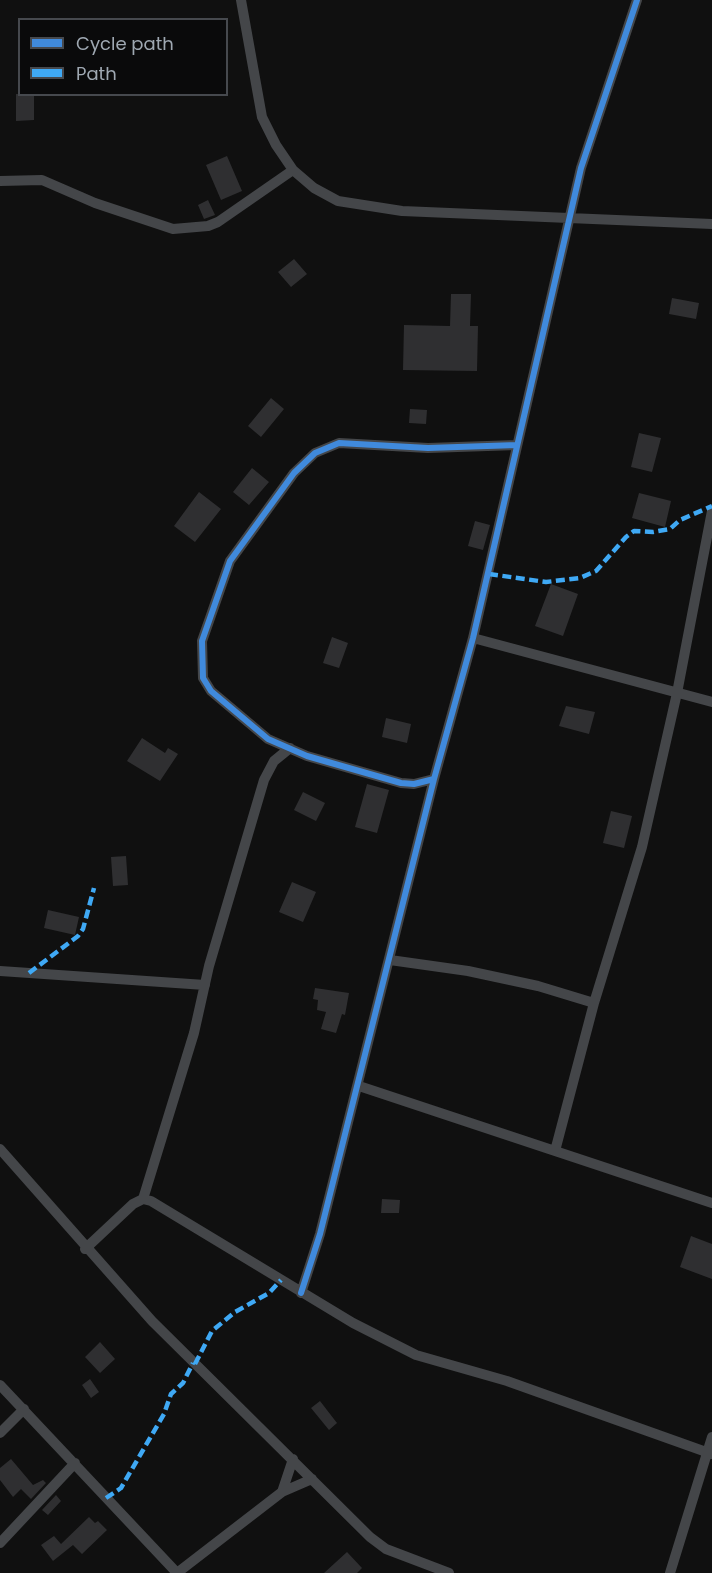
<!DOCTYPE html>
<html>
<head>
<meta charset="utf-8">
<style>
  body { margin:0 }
  #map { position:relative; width:712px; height:1573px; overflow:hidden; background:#101010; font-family:Poppins,sans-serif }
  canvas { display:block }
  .legend { position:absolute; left:18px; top:18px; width:210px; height:78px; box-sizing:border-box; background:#0a0a0b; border:2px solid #46494e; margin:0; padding:8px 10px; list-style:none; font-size:18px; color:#9fa8b2 }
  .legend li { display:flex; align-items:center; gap:12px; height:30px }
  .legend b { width:30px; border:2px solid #46494e }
</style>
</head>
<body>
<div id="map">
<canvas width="712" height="1573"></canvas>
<ul class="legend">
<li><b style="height:8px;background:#408adc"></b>Cycle path</li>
<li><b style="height:8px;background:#3fa9f5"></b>Path</li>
</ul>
</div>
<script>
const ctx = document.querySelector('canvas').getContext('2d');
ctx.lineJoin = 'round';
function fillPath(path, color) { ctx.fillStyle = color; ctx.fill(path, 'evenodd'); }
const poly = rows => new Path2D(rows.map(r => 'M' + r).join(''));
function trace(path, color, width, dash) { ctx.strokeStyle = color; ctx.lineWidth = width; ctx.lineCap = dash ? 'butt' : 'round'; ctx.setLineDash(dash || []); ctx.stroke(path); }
fillPath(poly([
  [16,94,34,94,34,120,16,121],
  [227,156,242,191,221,200,206,165],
  [208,200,215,215,204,219,198,205],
  [294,259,307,274,291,287,278,272],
  [451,294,471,294,470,326,478,326,477,371,403,370,404,325,450,326],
  [672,298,699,303,696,319,669,314],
  [271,398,284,409,261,437,248,426],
  [410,409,427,410,426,424,409,423],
  [639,433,661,438,652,472,631,467],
  [252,468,269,482,249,505,233,492],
  [199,492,221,509,195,542,174,526],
  [639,493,671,501,665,527,632,518],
  [475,521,490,525,483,550,468,546],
  [551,584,578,594,563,636,535,626],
  [332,637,348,643,339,668,323,663],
  [566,706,595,712,589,734,559,726],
  [386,718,411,724,407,743,382,737],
  [142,738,165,753,168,748,178,754,160,781,127,761],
  [367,784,389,790,377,833,355,827],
  [303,792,325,803,316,821,294,810],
  [611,811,632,816,624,848,603,843],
  [126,856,128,885,113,886,111,857],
  [292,882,316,892,303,922,279,912],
  [48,910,79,917,75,935,44,928],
  [315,988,349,993,345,1015,342,1014,336,1033,321,1029,326,1012,317,1010,318,1000,313,999],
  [382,1199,400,1200,399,1213,381,1213],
  [691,1236,712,1244,712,1279,680,1267],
  [100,1342,115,1359,100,1373,85,1357],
  [90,1379,99,1392,91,1398,82,1385],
  [320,1401,337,1423,329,1430,311,1408],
  [11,1459,33,1485,43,1480,46,1483,31,1499,21,1489,13,1497,0,1480,0,1468],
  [56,1495,61,1501,48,1515,42,1510],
  [89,1517,95,1523,98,1521,107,1530,82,1554,73,1545,53,1561,41,1545,54,1536,61,1544],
  [347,1552,362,1568,357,1573,324,1573]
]), '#2f2f31');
trace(poly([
  [241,0,262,117,276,145,293,170,314,188,338,201,402,211,712,224],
  [0,181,42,180,95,203,173,229,208,226,218,222,293,170],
  [473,638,712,702],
  [434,779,414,784,401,783,307,756,268,739,211,691,203,678,202,641,230,561,294,473,315,453,339,443,428,448,517,445],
  [390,960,468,971,538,986,594,1003],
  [0,971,205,985],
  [359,1086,712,1203],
  [0,1149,152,1321,370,1537,386,1549,449,1573],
  [555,1151,594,1003,642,847,677,693,712,511],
  [143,1199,194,1033,209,966,264,780,274,761,290,748],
  [85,1249,133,1204,143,1199,151,1201,353,1323,416,1355,507,1381,712,1454],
  [301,1293,320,1234,434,779,473,638,581,168,637,0],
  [0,1385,177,1573],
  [0,1433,24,1409],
  [282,1492,293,1459],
  [0,1543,75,1463],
  [177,1573,282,1492,312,1479],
  [670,1573,712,1437]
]), '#444649', 10);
trace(poly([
  [489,574,546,582,580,578,596,571,626,537,634,531,653,532,670,529,680,520,712,506],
  [29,973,78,936,83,929,94,888],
  [195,1364,212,1331,235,1312,269,1293,281,1280],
  [106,1498,121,1488,164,1414,171,1394,183,1383,193,1363]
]), '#3fa9f5', 4.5, [9, 4.5]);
trace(poly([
  [434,779,414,784,401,783,307,756,268,739,211,691,203,678,202,641,230,561,294,473,315,453,339,443,428,448,517,445],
  [301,1293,320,1234,434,779,473,638,581,168,637,0]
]), '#408adc', 6);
</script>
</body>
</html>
